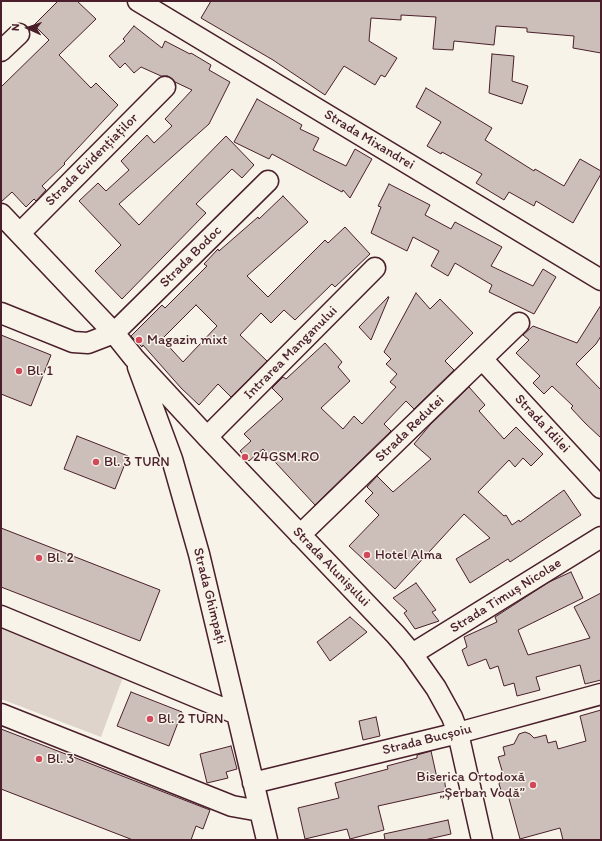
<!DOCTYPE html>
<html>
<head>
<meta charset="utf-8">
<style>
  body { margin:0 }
  #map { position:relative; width:602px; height:841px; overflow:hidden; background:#f7f3e8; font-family:Itim,sans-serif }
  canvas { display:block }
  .frame { position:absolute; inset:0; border:2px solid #4a1f2b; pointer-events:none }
  .north { position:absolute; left:8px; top:8px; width:40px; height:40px; -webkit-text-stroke:3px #f7f3e8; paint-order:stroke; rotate:273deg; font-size:11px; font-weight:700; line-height:16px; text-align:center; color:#4a1f2b }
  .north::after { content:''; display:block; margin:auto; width:14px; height:18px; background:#4a1f2b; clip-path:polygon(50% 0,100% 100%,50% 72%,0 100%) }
</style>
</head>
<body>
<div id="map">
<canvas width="602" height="841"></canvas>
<div class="frame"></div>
<div class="north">N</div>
</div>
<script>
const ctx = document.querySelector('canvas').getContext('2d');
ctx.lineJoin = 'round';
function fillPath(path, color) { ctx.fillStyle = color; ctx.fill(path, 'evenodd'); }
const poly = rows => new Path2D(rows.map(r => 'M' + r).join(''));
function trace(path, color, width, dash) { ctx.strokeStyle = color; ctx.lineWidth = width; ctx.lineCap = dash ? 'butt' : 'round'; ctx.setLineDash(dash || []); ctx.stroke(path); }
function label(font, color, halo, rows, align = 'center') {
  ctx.font = font + ' Itim,sans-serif'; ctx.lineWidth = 3; ctx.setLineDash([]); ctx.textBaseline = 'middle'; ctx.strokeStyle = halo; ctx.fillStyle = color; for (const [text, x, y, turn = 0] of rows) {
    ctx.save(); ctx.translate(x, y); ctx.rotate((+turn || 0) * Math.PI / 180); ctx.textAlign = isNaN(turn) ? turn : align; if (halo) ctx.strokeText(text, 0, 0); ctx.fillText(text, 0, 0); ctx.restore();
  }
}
fillPath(poly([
  [1,623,126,669,101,737,1,699]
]), '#ded4cc');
const building = poly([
  [58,1,77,1,96,19,59,55,91,88,96,83,118,105,64,163,65,164,42,186,46,190,36,201,34,199,26,207,12,192,1,202,1,87,49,40,34,25,58,1],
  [211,1,601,1,601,53,573,48,574,36,527,32,527,28,496,26,494,45,454,41,453,50,433,49,436,17,401,15,401,20,371,18,369,41,397,58,385,77,381,75,375,85,344,66,325,95,273,60,201,18,211,1],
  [134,26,162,48,165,41,190,54,191,53,211,65,209,70,230,82,209,124,119,204,139,225,226,136,254,165,242,178,232,169,196,204,206,213,122,299,95,271,121,245,79,201,98,183,106,191,129,170,121,161,147,135,154,143,172,126,165,119,192,90,175,82,168,76,161,76,141,67,134,73,125,63,120,68,109,56,125,41,123,39,134,26],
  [492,54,514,56,512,81,528,86,522,104,489,93,492,54],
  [426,88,492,128,485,140,534,171,535,169,564,186,580,159,601,171,601,174,573,223,536,201,534,206,509,192,504,200,476,183,482,174,442,152,441,154,427,146,441,122,416,107,426,88],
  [257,99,302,125,300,129,319,138,313,150,346,166,355,149,372,159,350,198,343,190,342,192,272,154,269,159,234,142,257,99],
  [389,184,430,205,425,215,451,229,455,222,502,247,491,266,533,286,543,269,556,277,534,314,489,292,492,285,455,263,448,276,431,266,439,251,413,237,407,251,371,233,381,207,378,206,389,184],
  [283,196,308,222,247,276,268,297,325,240,328,243,345,227,370,254,335,287,332,284,295,320,284,310,271,323,261,313,240,335,267,361,231,397,218,384,199,405,181,388,143,345,142,347,131,336,162,305,165,308,207,266,204,264,218,249,219,251,258,217,259,219,283,196],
  [196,305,217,326,183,362,162,339,196,305],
  [416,293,430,309,440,299,473,333,445,361,454,370,414,409,406,401,384,424,391,431,315,505,263,449,249,461,240,451,251,441,244,434,283,399,272,388,283,377,286,379,325,343,342,362,338,367,350,381,321,408,343,429,354,416,362,424,396,387,390,382,397,374,386,364,391,359,384,352,416,293],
  [388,297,389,297,371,340,359,327,388,297],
  [601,305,601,336,596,344,576,364,601,390,601,438,585,423,571,408,573,406,552,386,544,394,533,383,540,376,516,353,529,340,523,335,533,326,577,343,601,305],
  [1,335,51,355,31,406,1,394,1,335],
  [469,387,485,405,479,411,504,439,516,427,543,454,531,466,523,458,515,467,509,460,478,492,504,516,506,515,512,525,519,520,520,522,564,490,581,515,510,562,508,559,470,583,456,559,490,538,464,514,395,589,349,546,379,515,365,501,373,493,367,487,377,476,393,492,431,459,414,444,430,425,469,387],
  [77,436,128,456,115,489,64,469,77,436],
  [1,528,160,590,140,641,1,587,1,528],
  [571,572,583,598,518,630,528,655,590,638,574,607,601,593,601,680,585,684,580,665,536,677,540,690,517,696,514,683,504,686,498,666,490,669,486,659,468,666,462,650,467,647,464,637,497,622,495,617,549,582,571,572],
  [416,583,436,610,432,612,439,621,415,629,404,613,407,611,393,598,416,583],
  [350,617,367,632,330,661,317,642,350,617],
  [131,692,182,712,169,746,117,726,131,692],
  [601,710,601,840,563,840,560,828,520,839,508,795,501,790,499,784,503,774,498,757,505,755,503,747,514,744,519,734,525,732,530,734,534,738,546,735,548,743,556,741,558,749,586,741,580,716,601,710],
  [376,717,380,736,363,740,359,721,376,717],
  [1,729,210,810,203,829,196,826,191,840,133,840,1,789,1,729],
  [231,746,237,769,226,772,228,778,207,783,200,754,231,746],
  [431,751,437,778,444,777,446,791,378,806,384,830,350,839,347,829,305,839,298,808,339,798,335,783,388,769,387,766,417,758,417,755,431,751],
  [448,820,451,834,424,840,385,840,384,834,448,820]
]);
fillPath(building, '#ccbfb9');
trace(building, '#4a1f2b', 1);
const minor = poly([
  [138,1,601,280],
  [1,51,19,34],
  [1,214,114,333,134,358,207,437,396,635,412,654,436,688,452,717,458,733,482,840],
  [20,233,165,87],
  [1,313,73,342,88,343,114,333,268,181],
  [483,360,601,488],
  [138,367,172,459,199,554,267,840],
  [207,437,375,268],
  [300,535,519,323],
  [1,616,237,714],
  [412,654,601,537],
  [1,714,232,806,260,811],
  [253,783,458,733,601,694]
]);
trace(minor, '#4a1f2b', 23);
trace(minor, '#f7f3e8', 20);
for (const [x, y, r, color] of [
  [139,340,4,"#d1495b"],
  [19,371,4,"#d1495b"],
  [245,457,4,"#d1495b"],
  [96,462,4,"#d1495b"],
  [367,555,4,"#d1495b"],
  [39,558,4,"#d1495b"],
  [150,719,4,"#d1495b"],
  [39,759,4,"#d1495b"],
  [533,785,4,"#d1495b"]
]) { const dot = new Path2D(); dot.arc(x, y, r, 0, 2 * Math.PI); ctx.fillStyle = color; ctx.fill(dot); trace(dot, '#f7f3e8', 1.5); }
label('14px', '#4a1f2b', '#f7f3e8', [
  ["Strada Mixandrei",369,140,31],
  ["Strada Evidențiaților",92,160,-45],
  ["Strada Bodoc",191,257,-45],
  ["Intrarea Manganului",291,353,-45],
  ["Strada Idilei",542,424,47],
  ["Strada Redutei",410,429,-44],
  ["Strada Alunișului",331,567,46],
  ["Strada Ghimpați",209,596,76],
  ["Strada Timuș Nicolae",506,596,-32],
  ["Strada Bucșoiu",427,740,-14]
]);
label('14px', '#4a1f2b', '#f7f3e8', [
  ["Magazin mixt",147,340],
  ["Bl. 1",27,371],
  ["24GSM.RO",253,457],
  ["Bl. 3 TURN",104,462],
  ["Hotel Alma",375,555],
  ["Bl. 2",47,558],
  ["Bl. 2 TURN",158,719],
  ["Bl. 3",47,759],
  ["Biserica Ortodoxă",525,777,"right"],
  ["„Șerban Vodă”",525,793,"right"]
], 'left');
</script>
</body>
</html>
